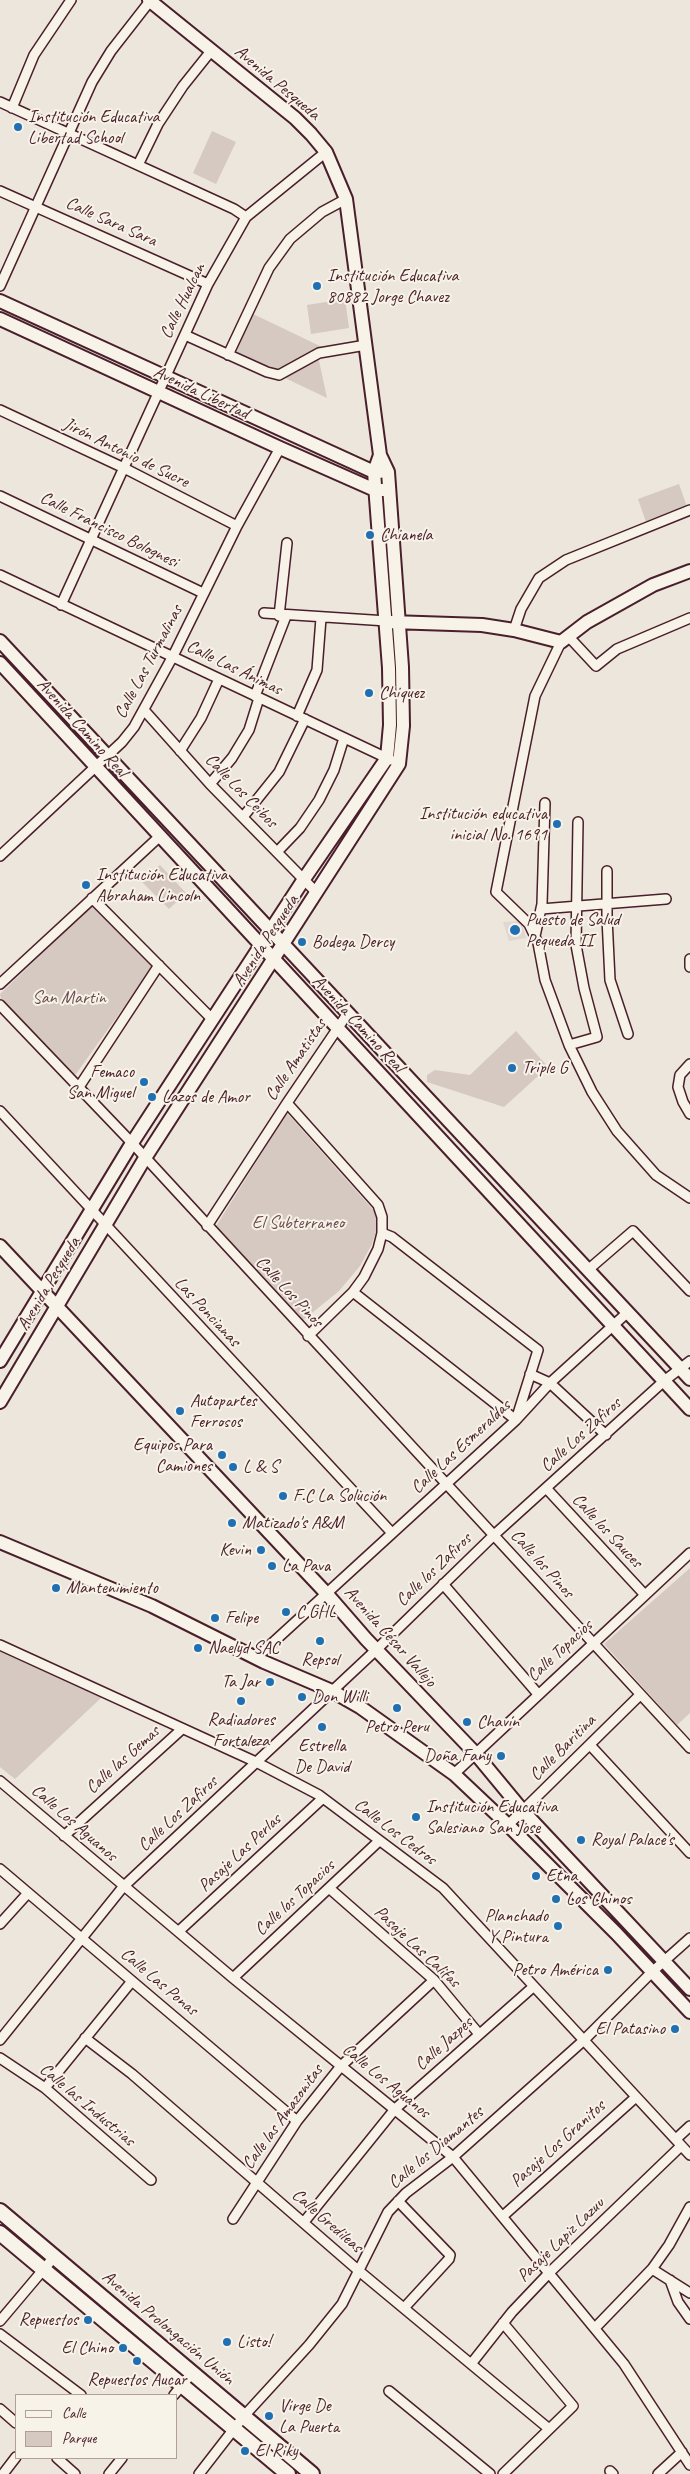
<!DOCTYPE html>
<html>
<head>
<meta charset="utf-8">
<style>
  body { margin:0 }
  #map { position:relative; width:690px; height:2474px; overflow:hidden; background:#ece6dd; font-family:Caveat,sans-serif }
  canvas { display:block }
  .legend { position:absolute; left:15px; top:2394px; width:162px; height:65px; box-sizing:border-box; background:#f7f3e8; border:1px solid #b29e9c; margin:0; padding:6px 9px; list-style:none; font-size:15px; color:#4a1f2b }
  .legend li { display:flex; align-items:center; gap:10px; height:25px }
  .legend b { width:25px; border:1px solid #b29e9c }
</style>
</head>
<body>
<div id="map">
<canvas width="690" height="2474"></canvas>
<ul class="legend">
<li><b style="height:6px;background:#f7f3e8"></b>Calle</li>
<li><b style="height:14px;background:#d5c9c2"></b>Parque</li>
</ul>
</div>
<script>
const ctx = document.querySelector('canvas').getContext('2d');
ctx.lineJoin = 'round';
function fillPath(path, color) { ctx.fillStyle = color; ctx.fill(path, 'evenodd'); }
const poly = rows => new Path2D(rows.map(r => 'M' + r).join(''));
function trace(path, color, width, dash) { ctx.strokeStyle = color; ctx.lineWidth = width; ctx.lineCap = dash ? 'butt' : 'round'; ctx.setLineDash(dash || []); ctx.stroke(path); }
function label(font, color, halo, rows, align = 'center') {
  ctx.font = font + ' Caveat,sans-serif'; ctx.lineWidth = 4; ctx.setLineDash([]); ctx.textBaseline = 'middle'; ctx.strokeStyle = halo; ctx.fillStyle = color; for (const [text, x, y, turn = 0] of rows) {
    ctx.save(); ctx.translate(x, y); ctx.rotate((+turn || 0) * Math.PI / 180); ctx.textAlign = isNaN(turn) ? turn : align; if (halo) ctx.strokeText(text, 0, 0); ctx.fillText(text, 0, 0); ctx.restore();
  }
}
fillPath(poly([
  [521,921,526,938,509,941,503,922]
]), '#e0d7d0');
fillPath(poly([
  [212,131,236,142,216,184,193,173],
  [345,299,349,328,311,334,307,305],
  [251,313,322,347,278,371,232,351],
  [318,356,327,398,283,377],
  [679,484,687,507,646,522,638,499],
  [160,865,186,893,169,909,142,882],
  [93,905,154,965,76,1074,70,1073,1,999,0,994],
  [516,1031,548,1067,504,1107,427,1082,427,1075,435,1070,470,1075],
  [287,1113,376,1213,377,1228,372,1244,360,1266,339,1291,302,1321,215,1228],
  [690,1568,690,1713,677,1725,604,1644],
  [0,1651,102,1697,15,1779,0,1767]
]), '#d5c9c2');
const street = poly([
  [0,102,234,209,246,217],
  [12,108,34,55,71,0],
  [138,165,158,124,183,86,211,51],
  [0,191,208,284],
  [0,286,92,82,111,51,150,1],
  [185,335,267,372,279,375,319,353,366,345],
  [228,355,269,268,290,239,322,212,346,199],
  [0,410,124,468,237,526],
  [0,496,203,593],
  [0,575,391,760],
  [61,605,208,284,246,217,326,152],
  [264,613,387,621],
  [279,616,287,543],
  [514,630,521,609,539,578,566,560,690,510],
  [569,637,596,666,617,649,690,618],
  [561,642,535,696,496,892,529,924,538,943,545,980,569,1045,592,1092,617,1131,656,1175,690,1198],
  [255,696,286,616],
  [144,710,210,784,317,893],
  [297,716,317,670,321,618],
  [180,751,201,718,219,679],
  [210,784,232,758,249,730,259,698],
  [243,817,279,772,305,719],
  [277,852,300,828,319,800,334,770,344,738],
  [0,856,122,742,134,727,173,656,237,526,280,448],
  [607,871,607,918,610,980,628,1034],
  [92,898,212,1019],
  [541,909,666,899],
  [535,936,542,904,545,803],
  [690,959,690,967],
  [0,984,159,837],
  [0,1005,132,1143,690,1748],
  [569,1045,597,1037,584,988,576,945,578,822],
  [690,1064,680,1075,678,1087,683,1102,690,1114],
  [79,1087,159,965],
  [287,1103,378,1205,382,1217,382,1233,378,1249,364,1277,353,1292,308,1336],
  [0,1111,392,1533],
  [207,1226,287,1103,348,1013],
  [589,1269,633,1231,690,1291],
  [353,1292,516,1420,538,1350,392,1237,382,1233],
  [530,1374,550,1383,606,1435],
  [546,1488,645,1595],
  [443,1584,538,1694],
  [0,1645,256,1762,319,1795,443,1888,690,2155],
  [256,1658,516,1420,550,1383,628,1312],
  [590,1745,690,1853],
  [454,1774,690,1553],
  [0,1781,233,1978,453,2157,624,2364,690,2465],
  [508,1825,640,1695],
  [64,1836,182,1729],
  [0,1869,297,2121],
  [329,1888,434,1980,479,2034],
  [0,1924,28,1893],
  [179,1931,323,1798],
  [233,1978,379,1841],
  [85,2038,132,2074,359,2271,548,2428],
  [0,2040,123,1887,376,1650,494,1535,664,1381,690,1361],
  [0,2058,45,2088,151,2180],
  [45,2088,132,1981],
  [676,2139,690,2126],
  [398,2201,450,2255,449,2259,404,2308],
  [503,2216,636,2097],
  [233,2219,297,2121,341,2066,434,1980],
  [304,2222,395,2109,533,1987],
  [652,2269,690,2293],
  [670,2280,678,2302,690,2319],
  [0,2321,54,2257],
  [503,2323,573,2406,503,2474],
  [595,2328,652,2269,669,2245,690,2207],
  [0,2334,81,2395],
  [471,2364,512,2312,550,2272,681,2146],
  [389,2391,490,2474],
  [174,2395,192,2373],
  [0,2409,16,2423],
  [57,2458,75,2474],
  [610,2471,613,2474],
  [3,2474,16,2457],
  [109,2474,122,2458],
  [199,2474,244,2416,309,2345,342,2304,388,2212,406,2193,453,2157,583,2041,653,1971,690,1938],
  [658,2474,682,2452]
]);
const secondary = poly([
  [0,301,374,472,380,472],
  [0,319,280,448,375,490,383,490],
  [391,622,482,625,514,630,561,642,587,622,653,585,690,571],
  [0,641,690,1379],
  [0,663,690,1409],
  [0,1246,326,1593,366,1639,475,1753,523,1811,690,1989],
  [0,1361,132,1143,197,1043,304,879,387,758,390,725,389,668,374,472,380,455],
  [0,1402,145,1158,399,764,403,726,402,667,388,472,380,455,346,199,326,152,311,134,295,118,149,0],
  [0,1542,152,1606,264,1662,332,1691,360,1707,454,1774,508,1825,616,1933,690,2012]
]);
const primary = poly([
  [0,2211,312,2474],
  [0,2233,288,2474]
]);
trace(street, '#4a1f2b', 12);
trace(secondary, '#4a1f2b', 16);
trace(primary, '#4a1f2b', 18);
trace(street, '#f7f3e8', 9);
trace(secondary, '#f7f3e8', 12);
trace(primary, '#f7f3e8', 14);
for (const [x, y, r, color] of [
  [18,127,5,"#1f6fb2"],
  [317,286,5,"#1f6fb2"],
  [370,535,5,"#1f6fb2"],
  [369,693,5,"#1f6fb2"],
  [557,824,5,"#1f6fb2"],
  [86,885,5,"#1f6fb2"],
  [515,930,6,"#1f6fb2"],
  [302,942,5,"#1f6fb2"],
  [512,1068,5,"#1f6fb2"],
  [144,1082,5,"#1f6fb2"],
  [152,1097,5,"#1f6fb2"],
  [180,1411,5,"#1f6fb2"],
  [222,1455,5,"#1f6fb2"],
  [233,1467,5,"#1f6fb2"],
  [283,1496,5,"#1f6fb2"],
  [232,1523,5,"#1f6fb2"],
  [261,1550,5,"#1f6fb2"],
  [272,1566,5,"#1f6fb2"],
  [56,1588,5,"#1f6fb2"],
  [286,1612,5,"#1f6fb2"],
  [215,1618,5,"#1f6fb2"],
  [320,1641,5,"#1f6fb2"],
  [198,1648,5,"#1f6fb2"],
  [270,1682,5,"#1f6fb2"],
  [302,1697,5,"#1f6fb2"],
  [241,1701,5,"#1f6fb2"],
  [397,1708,5,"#1f6fb2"],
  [467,1722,5,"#1f6fb2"],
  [322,1727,5,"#1f6fb2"],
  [501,1756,5,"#1f6fb2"],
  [416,1817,5,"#1f6fb2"],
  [581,1840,5,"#1f6fb2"],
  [536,1876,5,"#1f6fb2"],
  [556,1899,5,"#1f6fb2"],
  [558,1926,5,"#1f6fb2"],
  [608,1970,5,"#1f6fb2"],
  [675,2029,5,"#1f6fb2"],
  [88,2320,5,"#1f6fb2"],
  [227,2342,5,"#1f6fb2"],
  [123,2348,5,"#1f6fb2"],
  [137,2361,5,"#1f6fb2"],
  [269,2416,5,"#1f6fb2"],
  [245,2451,5,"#1f6fb2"]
]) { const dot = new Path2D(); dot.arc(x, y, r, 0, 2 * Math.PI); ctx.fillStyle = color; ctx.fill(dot); trace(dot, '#f7f3e8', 2); }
label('18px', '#4a1f2b', '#f7f3e8', [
  ["Avenida Pesqueda",277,83,40],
  ["Calle Sara Sara",111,222,24],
  ["Calle Hualcan",183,301,-64],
  ["Avenida Libertad",201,393,25],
  ["Jirón Antonio de Sucre",126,453,26],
  ["Calle Francisco Bolognesi",109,530,26],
  ["Calle Las Turmalinas",149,662,-62],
  ["Calle Las Ánimas",234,668,26],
  ["Avenida Camino Real",82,728,48],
  ["Calle Los Ceibos",241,791,46],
  ["Avenida Pesqueda",266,941,-57],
  ["Avenida Camino Real",358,1024,47],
  ["Calle Amatistas",296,1060,-56],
  ["Avenida Pesqueda",49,1284,-59],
  ["Calle Los Pinos",289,1292,47],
  ["Las Poncianas",207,1312,47],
  ["Calle Los Zafiros",581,1435,-42],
  ["Calle Las Esmeraldas",461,1447,-43],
  ["Calle los Sauces",607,1531,47],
  ["Calle los Pinos",542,1564,48],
  ["Calle los Zafiros",434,1570,-44],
  ["Avenida César Vallejo",390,1637,48],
  ["Calle Topacios",560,1651,-43],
  ["Calle Baritina",563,1748,-45],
  ["Calle las Gemas",123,1760,-42],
  ["Calle Los Zafiros",178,1814,-43],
  ["Calle Los Aguanos",74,1823,41],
  ["Calle Los Cedros",395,1832,37],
  ["Pasaje Las Perlas",240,1853,-43],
  ["Calle los Topacios",295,1898,-43],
  ["Pasaje Las Califas",417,1947,43],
  ["Calle Las Ponas",159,1982,40],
  ["Calle Jazpes",444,2044,-42],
  ["Calle Los Aguanos",386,2081,39],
  ["Calle las Industrias",87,2105,40],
  ["Calle las Amazonitas",283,2117,-54],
  ["Pasaje Los Granitos",558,2144,-42],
  ["Calle los Diamantes",436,2148,-40],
  ["Calle Gredileas",327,2221,41],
  ["Pasaje Lapiz Lazuu",561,2240,-44],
  ["Avenida Prolongación Unión",168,2328,40]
]);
label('18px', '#4a1f2b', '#f7f3e8', [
  ["Institución Educativa",28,117],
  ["Libertad School",28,138],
  ["Institución Educativa",327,276],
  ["80882 Jorge Chavez",327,297],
  ["Chianela",380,535],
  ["Chiquez",379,693],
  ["Institución educativa",547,814,"right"],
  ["inicial No. 1691",547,835,"right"],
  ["Institución Educativa",96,875],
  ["Abraham Lincoln",96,896],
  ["Puesto de Salud",526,920],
  ["Pequeda II",526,941],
  ["Bodega Dercy",312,942],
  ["Triple G",522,1068],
  ["Femaco",134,1072,"right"],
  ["San Miguel",134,1093,"right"],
  ["Lazos de Amor",162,1097],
  ["Autopartes",190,1401],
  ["Ferrosos",190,1422],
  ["Equipos Para",212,1445,"right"],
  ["Camiones",212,1466,"right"],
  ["L & S",243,1467],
  ["F.C La Solución",293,1496],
  ["Matizado's A&M",242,1523],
  ["Kevin",251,1550,"right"],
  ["La Pava",282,1566],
  ["Mantenimiento",66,1588],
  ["C GHL",296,1612],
  ["Felipe",225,1618],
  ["Naelyd SAC",208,1648],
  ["Repsol",320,1660,"center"],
  ["Ta Jar",260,1682,"right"],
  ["Don Willi",312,1697],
  ["Radiadores",241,1720,"center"],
  ["Fortaleza",241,1741,"center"],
  ["Chavín",477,1722],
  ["Petro Peru",397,1727,"center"],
  ["Estrella",322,1746,"center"],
  ["De David",322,1767,"center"],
  ["Doña Fany",491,1756,"right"],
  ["Institución Educativa",426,1807],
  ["Salesiano San Jose",426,1828],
  ["Royal Palace's",591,1840],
  ["Etna",546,1876],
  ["Los Chinos",566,1899],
  ["Planchado",548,1916,"right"],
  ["Y Pintura",548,1937,"right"],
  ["Petro América",598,1970,"right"],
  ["El Patasino",665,2029,"right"],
  ["Repuestos",78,2320,"right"],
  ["Listo!",237,2342],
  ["El Chino",113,2348,"right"],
  ["Repuestos Aucar",137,2380,"center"],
  ["Virge De",279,2406],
  ["La Puerta",279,2427],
  ["El Riky",255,2451]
], 'left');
label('18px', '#6d4a51', '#f7f3e8', [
  ["San Martin",69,998],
  ["El Subterraneo",298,1223]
]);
</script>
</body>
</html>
